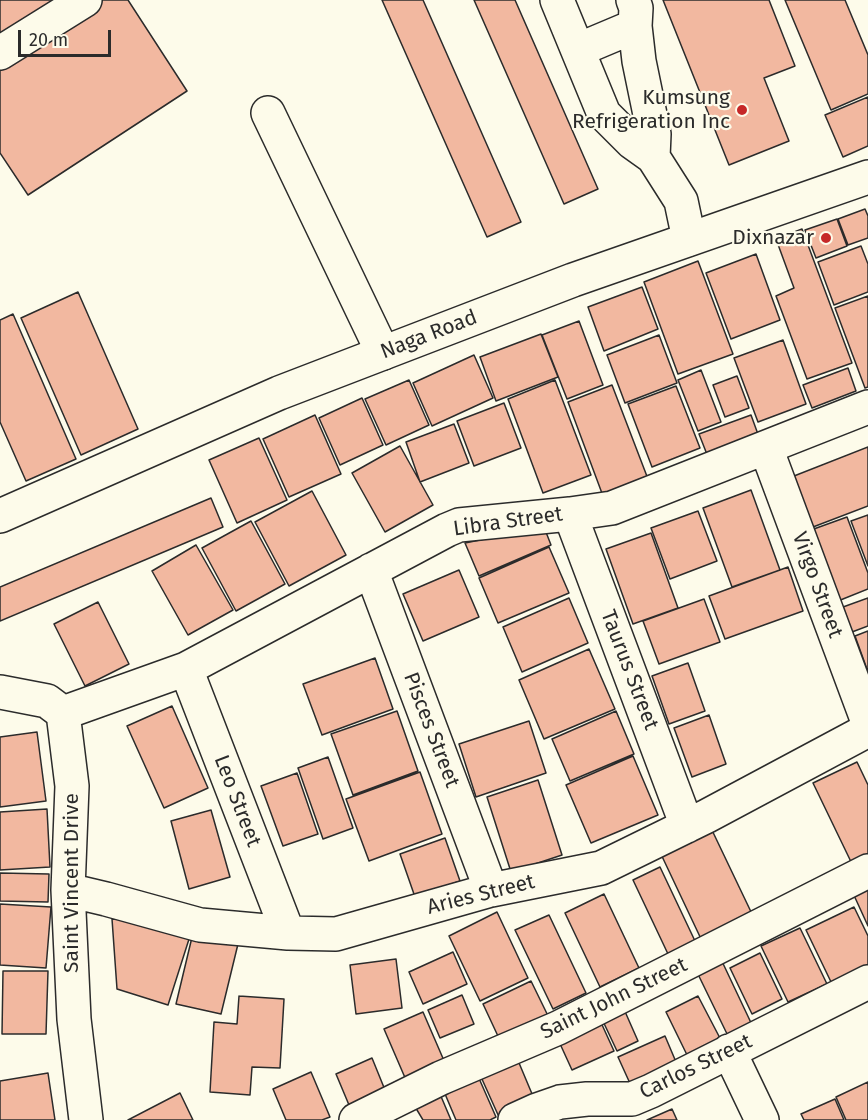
<!DOCTYPE html>
<html>
<head>
<meta charset="utf-8">
<style>
  body { margin:0 }
  #map { position:relative; width:868px; height:1120px; overflow:hidden; background:#fdfbea; font-family:"Fira Sans",sans-serif }
  canvas { display:block }
  .scale { position:absolute; left:18px; top:30px; width:93px; height:27px; box-sizing:border-box; border:3px solid #2b2b2b; border-top:0; padding-left:8px; font-size:18px; line-height:21px; white-space:nowrap; color:#2b2b2b; -webkit-text-stroke:4px #fdfbea; paint-order:stroke }
</style>
</head>
<body>
<div id="map">
<canvas width="868" height="1120"></canvas>
<div class="scale">20 m</div>
</div>
<script>
const ctx = document.querySelector('canvas').getContext('2d');
ctx.lineJoin = 'round';
function fillPath(path, color) { ctx.fillStyle = color; ctx.fill(path, 'evenodd'); }
const poly = rows => new Path2D(rows.map(r => 'M' + r).join(''));
function trace(path, color, width, dash) { ctx.strokeStyle = color; ctx.lineWidth = width; ctx.lineCap = dash ? 'butt' : 'round'; ctx.setLineDash(dash || []); ctx.stroke(path); }
function label(font, color, halo, rows, align = 'center') {
  ctx.font = font + ' "Fira Sans",sans-serif'; ctx.lineWidth = 4.5; ctx.setLineDash([]); ctx.textBaseline = 'middle'; ctx.strokeStyle = halo; ctx.fillStyle = color; for (const [text, x, y, turn = 0] of rows) {
    ctx.save(); ctx.translate(x, y); ctx.rotate((+turn || 0) * Math.PI / 180); ctx.textAlign = isNaN(turn) ? turn : align; if (halo) ctx.strokeText(text, 0, 0); ctx.fillText(text, 0, 0); ctx.restore();
  }
}
const building = poly([
  [0,0,62,0,0,41,0,0],
  [100,0,128,0,187,91,28,195,0,153,0,65,100,0],
  [382,0,423,0,521,222,487,237,382,0],
  [474,0,515,0,598,189,564,204,474,0],
  [663,0,769,0,795,66,764,78,789,141,729,165,663,0],
  [785,0,845,0,868,55,868,94,831,110,785,0],
  [868,97,868,146,843,157,825,115,868,97],
  [865,209,868,216,868,238,848,245,838,219,865,209],
  [837,219,847,246,816,258,805,230,837,219],
  [802,229,852,363,807,379,776,296,794,288,776,239,802,229],
  [861,246,868,264,868,292,834,305,818,262,861,246],
  [756,254,780,320,731,339,706,273,756,254],
  [698,261,733,354,678,374,644,282,698,261],
  [642,287,658,329,604,351,588,307,642,287],
  [78,292,138,429,81,455,21,318,78,292],
  [868,296,868,387,865,388,835,308,868,296],
  [13,314,76,459,26,481,0,422,0,320,13,314],
  [579,321,603,385,567,399,542,335,579,321],
  [541,334,558,377,496,401,480,357,541,334],
  [659,335,677,383,625,403,607,355,659,335],
  [783,340,806,404,758,422,734,358,783,340],
  [474,355,493,398,432,426,413,383,474,355],
  [848,368,856,391,812,408,803,385,848,368],
  [701,370,721,422,698,431,678,380,701,370],
  [737,376,749,408,725,417,713,385,737,376],
  [409,380,429,425,386,445,365,399,409,380],
  [555,380,591,475,543,493,508,399,555,380],
  [612,385,648,479,603,496,568,402,612,385],
  [676,386,700,448,652,467,628,404,676,386],
  [362,398,383,445,340,465,319,418,362,398],
  [504,403,521,448,474,466,457,421,504,403],
  [315,415,341,474,289,497,263,439,315,415],
  [751,415,759,437,708,457,699,434,751,415],
  [454,424,469,463,420,482,406,442,454,424],
  [259,438,287,500,237,523,209,460,259,438],
  [400,446,433,505,385,532,352,473,400,446],
  [868,447,868,506,813,527,794,476,868,447],
  [751,490,780,570,732,587,703,508,751,490],
  [312,491,346,555,289,586,255,522,312,491],
  [211,498,223,527,0,621,0,587,211,498],
  [698,511,717,561,670,579,651,528,698,511],
  [868,515,868,566,851,521,868,515],
  [847,517,868,573,868,589,838,601,811,530,847,517],
  [251,521,285,584,236,611,202,548,251,521],
  [544,527,551,545,479,576,465,543,544,527],
  [651,533,678,608,633,624,606,549,651,533],
  [196,545,233,610,188,635,152,571,196,545],
  [549,547,569,593,498,623,479,578,549,547],
  [788,567,803,611,725,639,709,596,788,567],
  [459,570,479,617,423,641,403,594,459,570],
  [569,598,588,643,522,672,503,627,569,598],
  [868,598,868,626,852,632,843,607,868,598],
  [704,599,720,642,659,664,643,621,704,599],
  [98,602,129,664,85,686,54,624,98,602],
  [868,631,868,672,855,636,868,631],
  [589,649,615,709,544,739,519,680,589,649],
  [375,658,393,709,322,735,303,684,375,658],
  [688,663,705,711,669,724,652,676,688,663],
  [172,706,208,788,164,808,127,726,172,706],
  [397,711,418,771,353,795,331,734,397,711],
  [616,711,634,754,570,781,552,739,616,711],
  [709,715,726,764,692,777,674,728,709,715],
  [529,721,546,773,476,797,459,744,529,721],
  [37,732,46,801,0,807,0,737,37,732],
  [633,756,658,815,591,843,566,785,633,756],
  [328,757,353,828,323,839,298,768,328,757],
  [857,762,868,785,868,861,854,868,813,783,857,762],
  [420,772,442,834,369,861,346,799,420,772],
  [297,773,318,834,283,846,261,786,297,773],
  [538,780,562,855,511,872,487,797,538,780],
  [47,809,50,867,0,870,0,812,47,809],
  [211,810,230,877,189,889,171,821,211,810],
  [710,826,753,916,702,941,659,850,710,826],
  [445,838,460,881,415,897,400,854,445,838],
  [660,867,695,941,668,954,633,880,660,867],
  [0,873,49,874,48,902,0,901,0,873],
  [868,883,868,926,852,891,868,883],
  [604,894,639,968,600,987,565,913,604,894],
  [0,904,51,907,46,968,0,965,0,904],
  [854,907,868,936,868,966,832,984,806,930,854,907],
  [497,912,528,978,480,1001,449,936,497,912],
  [549,915,586,993,553,1009,515,930,549,915],
  [112,919,138,920,190,936,168,1005,117,989,112,919],
  [800,928,827,984,788,1002,761,946,800,928],
  [193,933,238,944,221,1014,176,1004,193,933],
  [453,952,467,984,423,1004,409,972,453,952],
  [760,953,782,999,752,1014,730,968,760,953],
  [719,955,753,1027,729,1038,694,966,719,955],
  [396,959,402,1008,356,1014,350,965,396,959],
  [3,971,48,971,46,1034,2,1034,3,971],
  [531,981,553,1026,504,1049,483,1004,531,981],
  [462,995,474,1024,440,1038,428,1010,462,995],
  [239,996,284,999,280,1068,252,1067,250,1095,210,1092,214,1022,237,1024,239,996],
  [698,996,722,1042,689,1059,666,1012,698,996],
  [623,1007,638,1041,617,1051,601,1017,623,1007],
  [423,1012,445,1063,406,1080,384,1029,423,1012],
  [598,1016,614,1051,572,1070,556,1035,598,1016],
  [665,1036,679,1069,633,1090,618,1057,665,1036],
  [514,1051,535,1101,499,1117,477,1068,514,1051],
  [372,1058,385,1090,349,1105,336,1074,372,1058],
  [474,1067,496,1117,490,1120,456,1120,440,1082,474,1067],
  [311,1072,330,1117,322,1120,286,1120,273,1089,311,1072],
  [48,1073,55,1120,0,1120,0,1081,48,1073],
  [868,1082,868,1120,846,1120,836,1097,868,1082],
  [180,1093,193,1120,128,1120,180,1093],
  [440,1094,451,1120,423,1120,414,1105,440,1094],
  [835,1099,844,1120,804,1120,801,1114,835,1099],
  [672,1109,677,1120,647,1120,672,1109]
]);
fillPath(building, '#f2b8a0');
trace(building, '#2b2b2b', 1.5);
const minor = poly([
  [557,0,604,114,632,142,653,157,681,201,689,239],
  [633,0,636,8,635,26,639,61,654,134,653,157],
  [578,50,635,26],
  [0,53,85,0],
  [268,113,383,353],
  [766,448,868,722],
  [570,514,687,826],
  [371,570,491,890],
  [186,669,288,933],
  [0,692,47,701,63,713,72,786,68,890,74,1019,86,1120],
  [63,713,186,669,447,530,459,525,570,514,612,508,868,407],
  [68,890,106,899,200,925,288,933,336,934,491,890,601,868,707,816,868,730],
  [729,1051,762,1120],
  [356,1120,441,1078,558,1028,868,871],
  [515,1120,537,1110,560,1102,587,1099,632,1099,651,1091,868,982]
]);
const major = poly([
  [0,516,279,393,573,280,868,177]
]);
trace(minor, '#2b2b2b', 36);
trace(major, '#2b2b2b', 36);
trace(minor, '#fdfbea', 33);
trace(major, '#fdfbea', 33);
for (const [x, y, r, color] of [
  [742,110,6,"#c62828"],
  [826,238,6,"#c62828"]
]) { const dot = new Path2D(); dot.arc(x, y, r, 0, 2 * Math.PI); ctx.fillStyle = color; ctx.fill(dot); trace(dot, '#fdfbea', 2); }
label('21px', '#2b2b2b', '#fdfbea', [
  ["Kumsung",730,98],
  ["Refrigeration Inc",730,122],
  ["Dixnazar",814,238]
], 'right');
label('21px', '#2b2b2b', '#fdfbea', [
  ["Naga Road",429,335,-21],
  ["Libra Street",508,522,-8],
  ["Virgo Street",817,585,70],
  ["Taurus Street",629,670,69],
  ["Pisces Street",431,730,69],
  ["Leo Street",237,801,69],
  ["Saint Vincent Drive",72,883,-90],
  ["Aries Street",481,895,-14],
  ["Saint John Street",614,999,-26],
  ["Carlos Street",696,1067,-26]
]);
</script>
</body>
</html>
